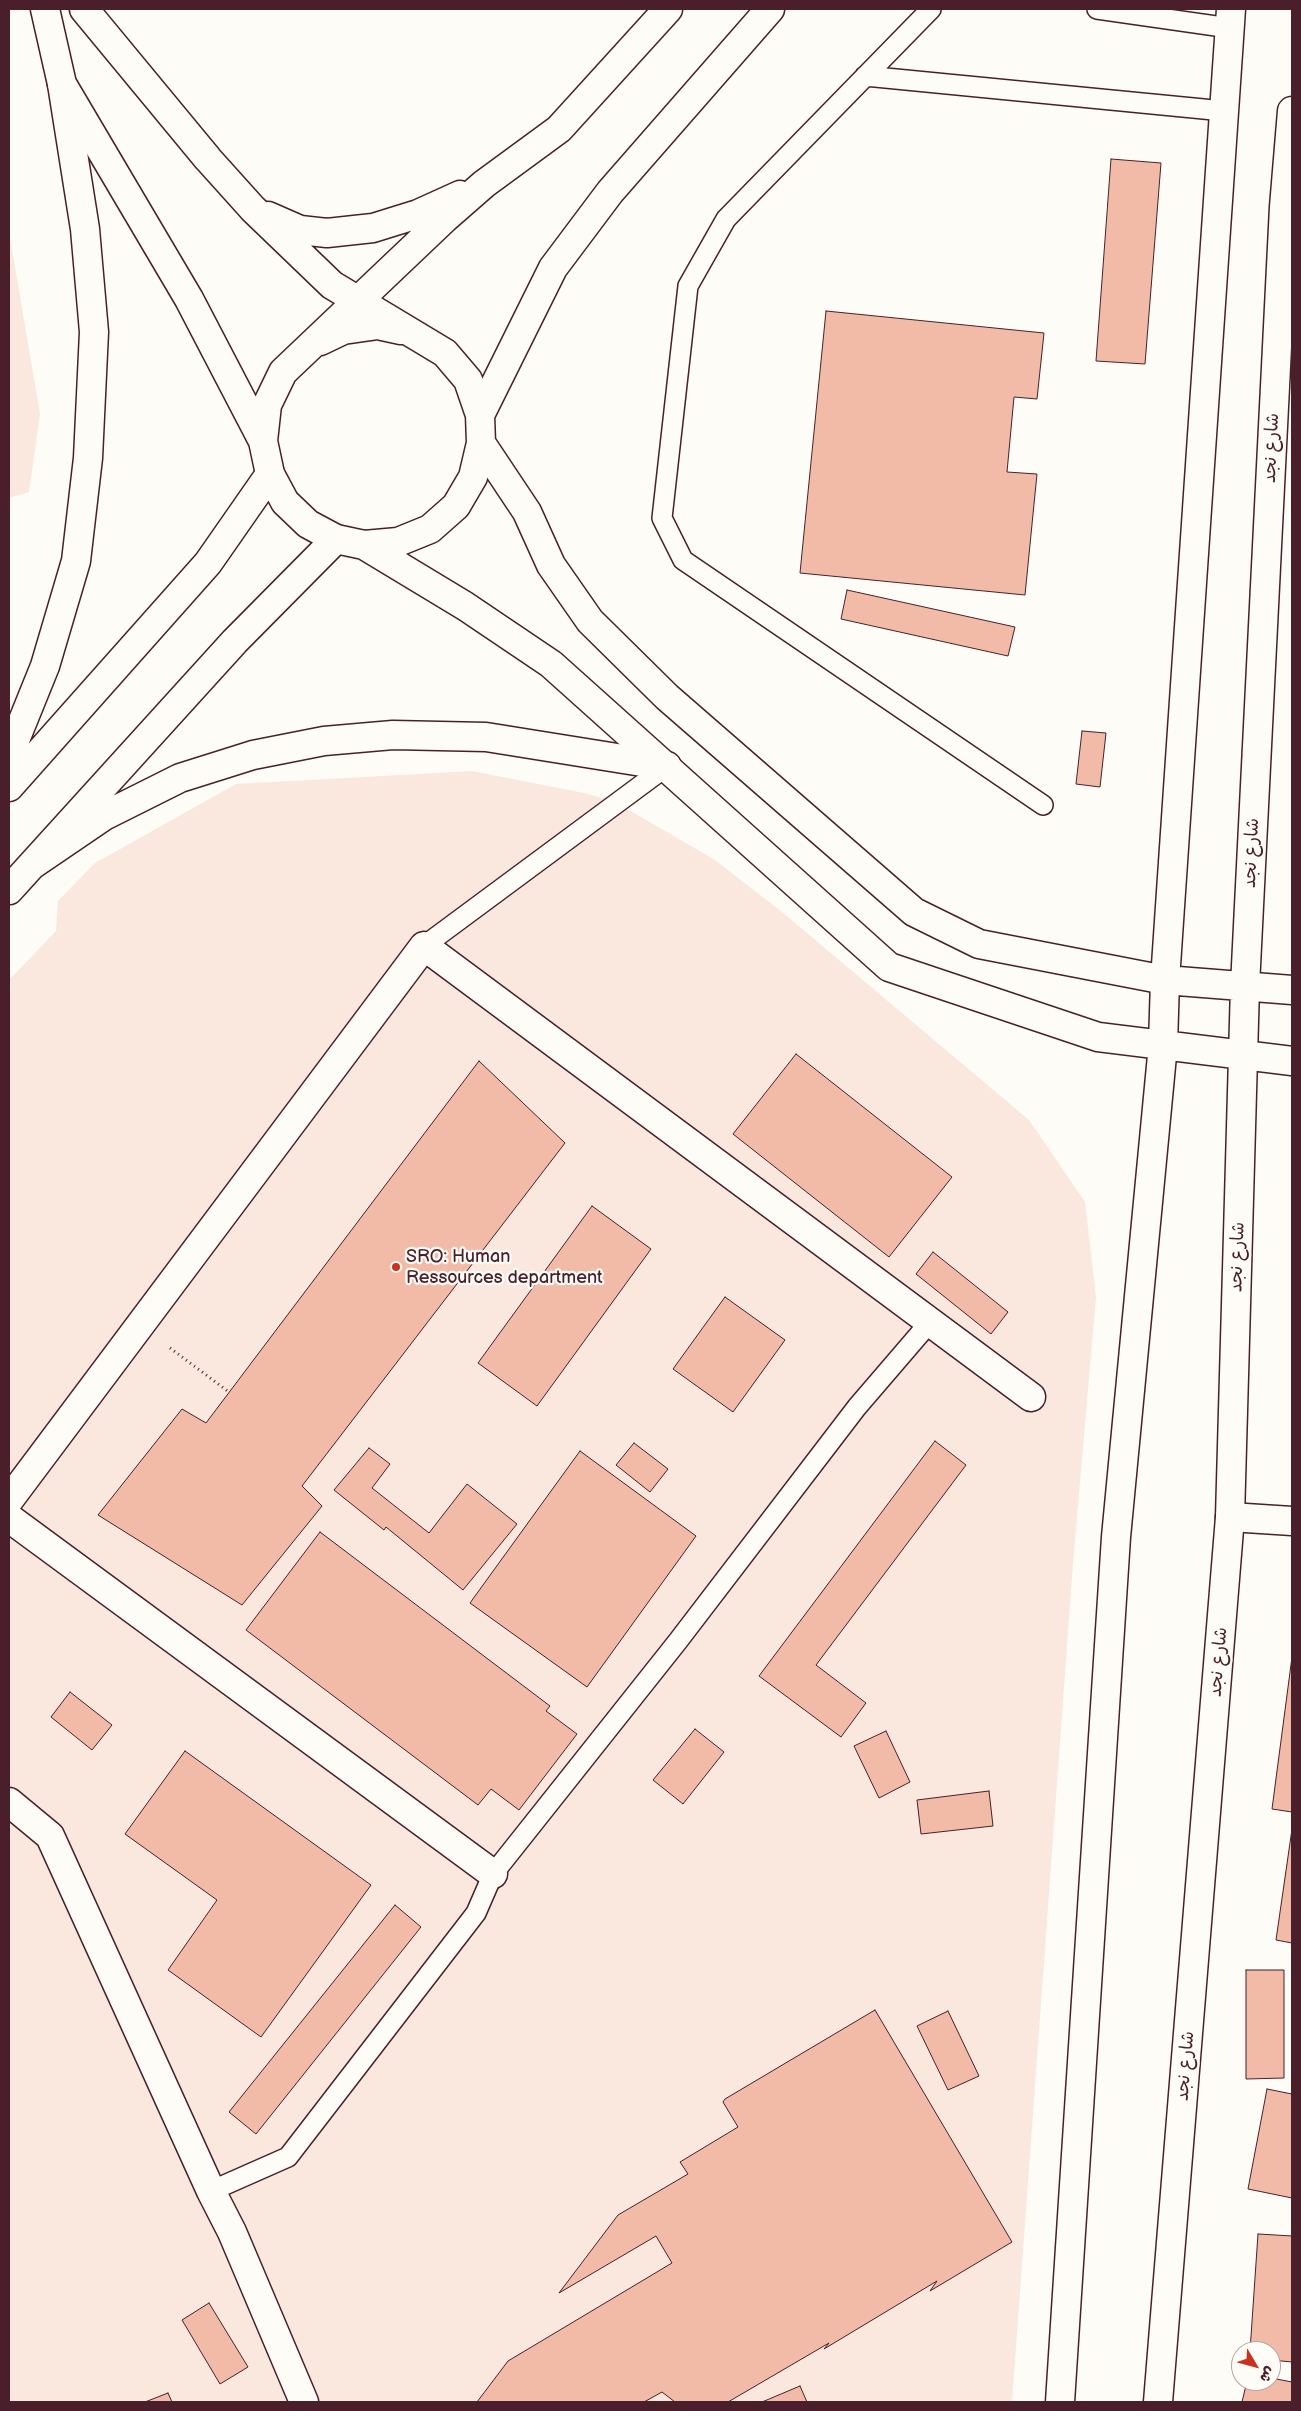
<!DOCTYPE html>
<html>
<head>
<meta charset="utf-8">
<style>
  body { margin:0 }
  #map { position:relative; width:1301px; height:2411px; overflow:hidden; background:#fdfcf7; font-family:"Balsamiq Sans","Playpen Sans Arabic",sans-serif }
  canvas { display:block }
  .frame { position:absolute; inset:0; border:10px solid #4a1f2b; pointer-events:none }
  .north { position:absolute; left:1231px; top:2341px; width:50px; height:50px; box-sizing:border-box; background:#fdfcf7; border:1px solid #b5a4a5; border-radius:50%; rotate:127deg; font-size:14px; font-weight:700; line-height:20px; text-align:center; color:#4a1f2b }
  .north::after { content:''; display:block; margin:auto; width:18px; height:22px; background:#c8321e; clip-path:polygon(50% 0,100% 100%,50% 72%,0 100%) }
</style>
</head>
<body>
<div id="map">
<canvas width="1301" height="2411"></canvas>
<div class="frame"></div>
<div class="north">ش</div>
</div>
<script>
const ctx = document.querySelector('canvas').getContext('2d');
ctx.lineJoin = 'round';
function fillPath(path, color) { ctx.fillStyle = color; ctx.fill(path, 'evenodd'); }
const poly = rows => new Path2D(rows.map(r => 'M' + r).join(''));
function trace(path, color, width, dash) { ctx.strokeStyle = color; ctx.lineWidth = width; ctx.lineCap = dash ? 'butt' : 'round'; ctx.setLineDash(dash || []); ctx.stroke(path); }
function label(font, color, halo, rows, align = 'center') {
  ctx.font = font + ' "Balsamiq Sans","Playpen Sans Arabic",sans-serif'; ctx.lineWidth = 4.5; ctx.setLineDash([]); ctx.textBaseline = 'middle'; ctx.strokeStyle = halo; ctx.fillStyle = color; for (const [text, x, y, turn = 0] of rows) {
    ctx.save(); ctx.translate(x, y); ctx.rotate((+turn || 0) * Math.PI / 180); ctx.textAlign = isNaN(turn) ? turn : align; if (halo) ctx.strokeText(text, 0, 0); ctx.fillText(text, 0, 0); ctx.restore();
  }
}
fillPath(poly([
  [9,232,40,414,29,492,9,498],
  [472,771,589,794,617,803,715,860,782,912,1029,1120,1085,1202,1096,1297,1073,1563,1012,2402,9,2402,9,980,56,931,58,901,95,863,236,784]
]), '#fae8df');
const building = poly([
  [1111,159,1161,163,1145,364,1096,361,1111,159],
  [826,311,1044,333,1037,399,1014,397,1007,472,1037,474,1025,595,800,573,826,311],
  [847,590,1015,627,1008,656,841,619,847,590],
  [1082,731,1106,733,1100,787,1076,784,1082,731],
  [796,1054,952,1177,889,1257,733,1134,796,1054],
  [479,1061,565,1143,302,1486,322,1506,242,1605,98,1515,182,1409,206,1423,479,1061],
  [592,1206,651,1249,537,1406,478,1363,592,1206],
  [933,1252,1008,1312,991,1334,916,1274,933,1252],
  [725,1297,785,1340,733,1412,673,1369,725,1297],
  [935,1441,966,1465,816,1665,866,1703,841,1737,759,1676,935,1441],
  [634,1443,668,1469,650,1492,616,1465,634,1443],
  [369,1448,390,1464,372,1488,429,1533,467,1484,517,1524,463,1590,386,1527,384,1530,334,1490,369,1448],
  [580,1451,696,1536,587,1687,470,1603,580,1451],
  [320,1532,550,1706,546,1711,577,1734,519,1810,491,1789,478,1805,246,1630,320,1532],
  [1292,1657,1292,1812,1272,1809,1292,1657],
  [70,1692,112,1725,92,1750,51,1717,70,1692],
  [695,1729,724,1752,683,1804,653,1780,695,1729],
  [886,1731,910,1782,879,1798,854,1746,886,1731],
  [185,1751,371,1885,261,2037,168,1970,217,1900,125,1834,185,1751],
  [989,1791,993,1826,921,1834,917,1800,989,1791],
  [1292,1829,1292,1943,1276,1940,1292,1829],
  [395,1905,421,1927,256,2134,229,2112,395,1905],
  [1246,1970,1284,1970,1284,2078,1246,2079,1246,1970],
  [875,2010,1012,2242,930,2291,937,2281,824,2349,829,2343,728,2402,675,2402,662,2392,644,2402,477,2402,508,2361,672,2263,656,2236,559,2293,618,2215,688,2174,680,2162,738,2127,723,2102,725,2099,875,2010],
  [948,2011,979,2076,948,2090,917,2026,948,2011],
  [1267,2089,1292,2094,1292,2198,1248,2189,1267,2089],
  [1258,2234,1292,2236,1292,2362,1271,2360,1271,2351,1250,2351,1258,2234],
  [209,2303,248,2367,220,2384,182,2320,209,2303],
  [1271,2378,1292,2382,1292,2402,1242,2402,1247,2381,1271,2381,1271,2378],
  [800,2386,807,2402,762,2402,800,2386],
  [168,2393,172,2402,145,2402,168,2393]
]);
fillPath(building, '#f2bba7');
trace(building, '#4a1f2b', 1);
const lane = poly([
  [931,9,726,219,688,286,662,518,683,560,1043,805],
  [1097,9,1230,28],
  [865,76,1224,111],
  [424,946,667,766],
  [211,2191,288,2157,476,1913,493,1874,678,1641,857,1407,930,1322]
]);
const street = poly([
  [9,755,45,666,76,561,88,458,94,332,85,229,62,84],
  [9,787,208,563,270,474],
  [32,865,104,816,180,778,253,755,324,741,393,735,486,737,667,766],
  [9,890,235,641,336,539],
  [9,1500,424,946,1031,1397],
  [1230,1517,1292,1521],
  [9,1518,493,1874],
  [9,1802,50,1836,211,2191,232,2232,304,2402]
]);
const secondary = poly([
  [45,9,62,84,189,299,263,441,270,474,285,502,308,524,336,539,364,545,398,542,430,529,456,506,473,477,481,443,480,415,468,380,445,353,332,285,253,209,208,159,84,9],
  [268,216,300,230,327,233,373,228,418,214,460,195],
  [320,341,343,330,378,325,401,330],
  [480,415,553,268,610,192,770,9],
  [263,441,267,405,283,372,444,219,484,184,559,129,668,9],
  [481,443,527,512,551,565,590,621,667,697,914,912,979,944,1165,980,1292,990],
  [364,545,465,606,551,664,889,967,1098,1037,1292,1061],
  [1060,2402,1116,1537,1163,1045,1165,980,1231,9],
  [1158,2402,1230,1517,1245,986,1284,207,1292,111]
]);
trace(lane, '#4a1f2b', 22);
trace(street, '#4a1f2b', 31);
trace(secondary, '#4a1f2b', 31);
trace(poly([
  [170,1348,229,1392]
]), '#4a1f2b', 3, [1, 4]);
trace(lane, '#fdfcf7', 19);
trace(street, '#fdfcf7', 28);
trace(secondary, '#fdfcf7', 28);
for (const [x, y, r, color] of [
  [396,1267,5,"#c8321e"]
]) { const dot = new Path2D(); dot.arc(x, y, r, 0, 2 * Math.PI); ctx.fillStyle = color; ctx.fill(dot); trace(dot, '#fdfcf7', 2); }
label('18px', '#4a1f2b', '#fdfcf7', [
  ["شارع نجد",1272,448,-87],
  ["شارع نجد",1252,853,-87],
  ["شارع نجد",1238,1257,-88],
  ["شارع نجد",1219,1662,-85],
  ["شارع نجد",1186,2066,-85]
]);
label('18px', '#4a1f2b', '#fdfcf7', [
  ["SRO: Human",406,1257],
  ["Ressources department",406,1278]
], 'left');
</script>
</body>
</html>
